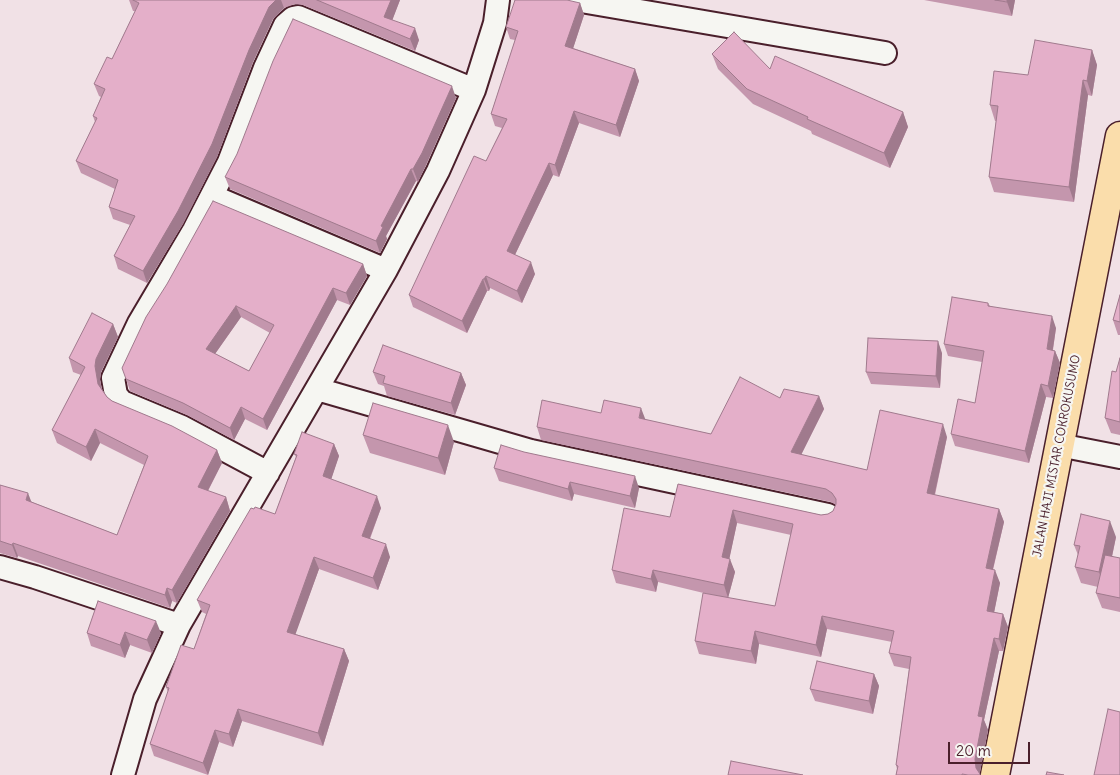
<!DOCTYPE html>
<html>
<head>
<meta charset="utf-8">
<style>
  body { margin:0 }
  #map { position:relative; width:1120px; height:775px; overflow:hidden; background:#f1e1e6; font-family:Delius,sans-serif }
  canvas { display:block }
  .scale { position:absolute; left:948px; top:742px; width:82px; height:22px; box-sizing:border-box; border:2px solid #4a1f2b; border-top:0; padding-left:6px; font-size:15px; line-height:18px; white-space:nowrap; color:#4a1f2b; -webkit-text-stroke:4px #f6f6f2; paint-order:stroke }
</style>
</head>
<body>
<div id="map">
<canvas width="1120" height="775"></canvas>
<div class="scale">20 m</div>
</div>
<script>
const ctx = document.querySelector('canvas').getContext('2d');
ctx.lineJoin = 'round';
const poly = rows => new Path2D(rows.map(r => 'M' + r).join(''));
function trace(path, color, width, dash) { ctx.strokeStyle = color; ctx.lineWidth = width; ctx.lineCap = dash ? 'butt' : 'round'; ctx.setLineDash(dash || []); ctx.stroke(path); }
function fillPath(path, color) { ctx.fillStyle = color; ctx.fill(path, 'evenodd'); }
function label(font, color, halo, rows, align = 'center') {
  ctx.font = font + ' Delius,sans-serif'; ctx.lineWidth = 4.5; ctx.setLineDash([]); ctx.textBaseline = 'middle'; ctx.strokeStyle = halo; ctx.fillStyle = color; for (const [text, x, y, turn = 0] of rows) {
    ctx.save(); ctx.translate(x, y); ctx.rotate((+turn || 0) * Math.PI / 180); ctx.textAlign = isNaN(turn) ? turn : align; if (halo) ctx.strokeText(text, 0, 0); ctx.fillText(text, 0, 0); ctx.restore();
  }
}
const street = poly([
  [575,0,885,53],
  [212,196,386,270],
  [317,389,531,451,828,515],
  [1059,445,1120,457],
  [268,473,182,427,122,402,116,395,113,378,139,323,194,230,229,162,265,68,285,25,293,18,298,17,474,90],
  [0,567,35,577,179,625],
  [123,775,145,699,179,625,386,270,438,171,474,90,495,23,498,0]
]);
const primary = poly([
  [995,775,1120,136]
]);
trace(street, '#4a1f2b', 26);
trace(primary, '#4a1f2b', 31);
trace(street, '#f6f6f2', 22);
trace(primary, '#faddab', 28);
fillPath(poly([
  [129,0,400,0,392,20,419,40,415,51,303,5,295,4,284,8,273,19,253,62,217,157,183,224,147,283,118,269,114,256,130,225,113,219,109,207,115,189,81,173,76,161,95,122,93,116,101,97,99,96,94,84,112,59,135,11,133,11],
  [924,0,1015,0,1012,16],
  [580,3,584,15,573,48,635,69,639,81,620,137,579,123,559,177,553,175,515,255,535,274,522,303,490,288,489,291,487,291,467,333,413,307,409,295,486,161,502,128,495,126,491,114,515,40,510,39,506,27],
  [1092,50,1097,65,1092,96,1088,95,1074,202,994,192,989,177,996,121,995,121,990,105,1028,75],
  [712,54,770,69,903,112,908,127,890,168,812,134,811,131,753,104,718,69],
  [456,98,426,165,418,182,416,181,386,236,387,239,380,253,230,189,225,177],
  [363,264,367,276,350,305,337,300,267,430,245,419,234,440,187,415,130,391,126,379,146,317],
  [241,317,270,333,249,371,215,354],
  [1120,295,1120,335,1118,335,1113,320],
  [988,303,990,306,1056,328,1053,350,1055,351,1060,363,1053,398,1046,397,1029,463,955,446,951,434,975,403,982,362,948,356,944,344],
  [113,324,118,337,101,372,100,380,102,389,107,397,112,401,217,450,222,463,208,491,226,497,230,511,177,603,172,601,170,608,18,556,17,558,0,553,0,485,32,502,117,535,144,465,100,443,91,461,57,443,52,430,81,375,73,372,69,358],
  [942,353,940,388,871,384,866,372],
  [1120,358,1120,435,1111,433,1105,418],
  [373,372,461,373,466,385,455,415,387,396,384,386,378,384],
  [819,396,824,409,801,455,867,470,947,437,935,495,999,509,1004,522,993,570,1000,583,994,612,1003,614,1008,627,1003,651,999,651,984,720,988,730,980,772,980,775,896,775,897,769,896,765,909,669,894,666,889,653,892,642,827,629,821,657,759,644,756,664,699,654,695,641,716,596,658,582,656,592,616,583,612,570,670,517,678,484,821,515,828,514,833,511,836,505,831,502,541,440,537,427,601,413,646,420,711,434,780,398],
  [737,523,791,535,775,606,728,598,735,572,729,559],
  [363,435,454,442,445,475,370,453],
  [334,444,339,456,331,479,381,508,370,539,390,557,378,590,319,569,295,634,344,649,349,661,323,746,242,721,233,747,219,742,208,775,154,756,150,744,168,692,166,687,194,649,206,614,202,612,197,600,275,514,296,457,294,454],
  [494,468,639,488,635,508,574,494,572,501,499,481],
  [1116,537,1112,557,1120,559,1120,612,1102,608,1096,593,1098,587,1081,583,1075,567,1078,555,1074,545],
  [98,601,161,633,152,653,130,645,125,658,91,646,87,633],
  [874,674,879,686,873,714,815,701,810,689]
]), '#c496ad');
fillPath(poly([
  [276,0,281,0,284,8,273,19,253,62,217,157,183,224,147,283,143,271,269,7],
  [391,0,400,0,389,29,384,17],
  [1007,0,1015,0,1012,16,1007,2],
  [580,3,584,15,570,58,565,46],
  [415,28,419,40,415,51,410,39],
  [1092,50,1097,65,1092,96,1087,81],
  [635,69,639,81,620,137,616,125],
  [1083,80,1088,95,1074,202,1069,187],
  [452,86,456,98,426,165,418,182,413,169],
  [574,111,579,123,559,177,555,165],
  [903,112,908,127,890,168,884,153],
  [549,163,553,175,511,263,507,251],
  [411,169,416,181,386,236,387,239,380,253,376,241,381,226],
  [531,262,535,274,522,303,517,291],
  [363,264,367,276,350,305,346,293],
  [486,276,490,288,489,291,484,279],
  [483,279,487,291,467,333,462,321],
  [333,288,337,300,267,430,263,419],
  [236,306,241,317,210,361,206,349],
  [1052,316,1056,328,1051,361,1047,349],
  [113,324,118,337,101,372,100,380,103,398,98,384,95,366,96,359],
  [938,341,942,353,940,388,936,376],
  [1055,351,1060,363,1053,398,1048,386],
  [461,373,466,385,455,415,451,403],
  [1041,384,1046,397,1029,463,1025,451],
  [819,396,824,409,796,465,791,452],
  [241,407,245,419,234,440,230,428],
  [641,408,646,421,639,418],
  [943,424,947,437,932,506,927,493],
  [448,425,454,442,445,475,438,458],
  [95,429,100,443,91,461,86,447],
  [334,444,339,456,328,489,323,476],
  [217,450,222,463,203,500,198,487],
  [635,476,639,488,635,508,630,496],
  [570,482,574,494,572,501,568,489],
  [28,493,33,506,26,500],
  [377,496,381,508,366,548,362,536],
  [226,497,230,511,177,603,172,590],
  [999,509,1004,522,990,581,986,568],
  [733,510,737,523,727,570,722,557],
  [1110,521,1116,537,1105,589,1099,572],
  [13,543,18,556,17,558,12,545],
  [386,544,390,557,378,590,373,578],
  [314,557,319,569,292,644,287,632],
  [730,559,735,572,728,598,724,585],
  [653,570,658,582,656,592,651,579],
  [995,570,1000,583,992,623,987,611],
  [167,588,172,601,170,608,165,595],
  [1003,614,1008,627,1003,651,999,639],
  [822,616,827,629,821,657,816,645],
  [156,621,161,633,152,653,147,640],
  [755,631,759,644,756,664,751,651],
  [125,632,130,645,125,658,120,645],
  [994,638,999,651,984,720,988,730,980,772,980,775,978,775,976,768,975,759,978,716],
  [344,649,349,661,323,746,318,733],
  [874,674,879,686,873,714,869,701],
  [238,709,242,721,233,747,229,734],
  [215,730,219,742,208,775,203,763]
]), '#a07a8d');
const building = poly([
  [133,0,276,0,269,7,249,50,212,144,178,211,143,271,114,256,135,216,109,207,118,180,76,161,97,118,93,116,105,89,94,84,107,57,112,59,139,3,133,0],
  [317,0,391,0,384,17,415,28,410,39,317,0],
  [515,0,567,0,580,3,565,46,635,69,616,125,574,111,555,165,549,163,507,251,531,262,517,291,486,276,484,279,483,279,462,321,409,295,474,156,486,161,507,119,491,114,518,31,506,27,515,0],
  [995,0,1007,0,1007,2,995,0],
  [293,19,452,86,422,153,413,169,411,169,381,226,383,227,376,241,225,177,237,154,273,61,293,19],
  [734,32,770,69,775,56,903,112,884,153,807,119,808,117,747,89,712,54,734,32],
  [1035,40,1092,50,1087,81,1083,80,1069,187,989,177,998,106,990,105,994,71,1028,75,1035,40],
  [213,201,363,264,346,293,333,288,263,419,241,407,230,428,183,403,126,379,122,368,146,317,167,284,213,201],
  [236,306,274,325,249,371,206,349,236,306],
  [1120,295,1120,322,1113,320,1120,295],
  [952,297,988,303,988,306,1052,316,1047,349,1055,351,1048,386,1041,384,1025,451,951,434,958,399,975,403,984,351,944,344,952,297],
  [92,313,113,324,96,359,95,366,98,384,107,397,112,401,172,426,217,450,198,487,226,497,172,590,167,588,165,595,13,543,12,545,0,541,0,485,28,493,26,500,117,535,148,456,95,429,86,447,52,430,85,367,69,358,92,313],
  [868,338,938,341,936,376,866,372,868,338],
  [383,345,461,373,451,403,383,383,385,376,373,372,383,345],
  [1120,358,1120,422,1105,418,1112,371,1116,372,1120,358],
  [740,377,780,398,784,389,819,396,791,452,867,470,880,410,943,424,927,493,999,509,986,568,995,570,987,611,1003,614,999,639,994,638,978,716,983,717,975,759,976,768,980,774,980,775,968,775,962,774,962,775,896,775,898,766,896,765,911,657,889,653,894,631,822,616,816,645,755,631,751,651,695,641,703,593,775,606,793,524,733,510,722,557,730,559,724,585,653,570,651,579,612,570,624,508,670,517,678,484,821,515,828,514,833,511,836,504,836,499,832,493,826,489,537,427,542,400,601,413,604,400,641,408,639,418,711,434,740,377],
  [373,403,448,425,438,458,363,435,373,403],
  [302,432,334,444,323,476,377,496,362,536,386,544,373,578,314,557,287,632,344,649,318,733,238,709,229,734,215,730,203,763,150,744,169,688,166,687,181,645,194,649,210,605,197,600,251,508,254,509,255,507,275,514,297,455,294,454,302,432],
  [501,445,524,452,635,476,630,496,570,482,568,489,494,468,501,445],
  [1081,514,1110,521,1099,572,1075,567,1080,546,1074,545,1081,514],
  [1105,555,1120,558,1120,598,1096,593,1105,555],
  [98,601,156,621,147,640,125,632,120,645,87,633,98,601],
  [817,661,874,674,869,701,810,689,817,661],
  [1108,709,1120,712,1120,775,1094,775,1108,709],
  [731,761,803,775,728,775,731,761],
  [1047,772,1064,775,1046,775,1047,772]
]);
fillPath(building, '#e4afc9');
trace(building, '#a07a8d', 1);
label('12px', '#4a1f2b', '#f6f6f2', [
  ["JALAN HAJI MISTAR COKROKUSUMO",1057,456,-79]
]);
</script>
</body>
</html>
